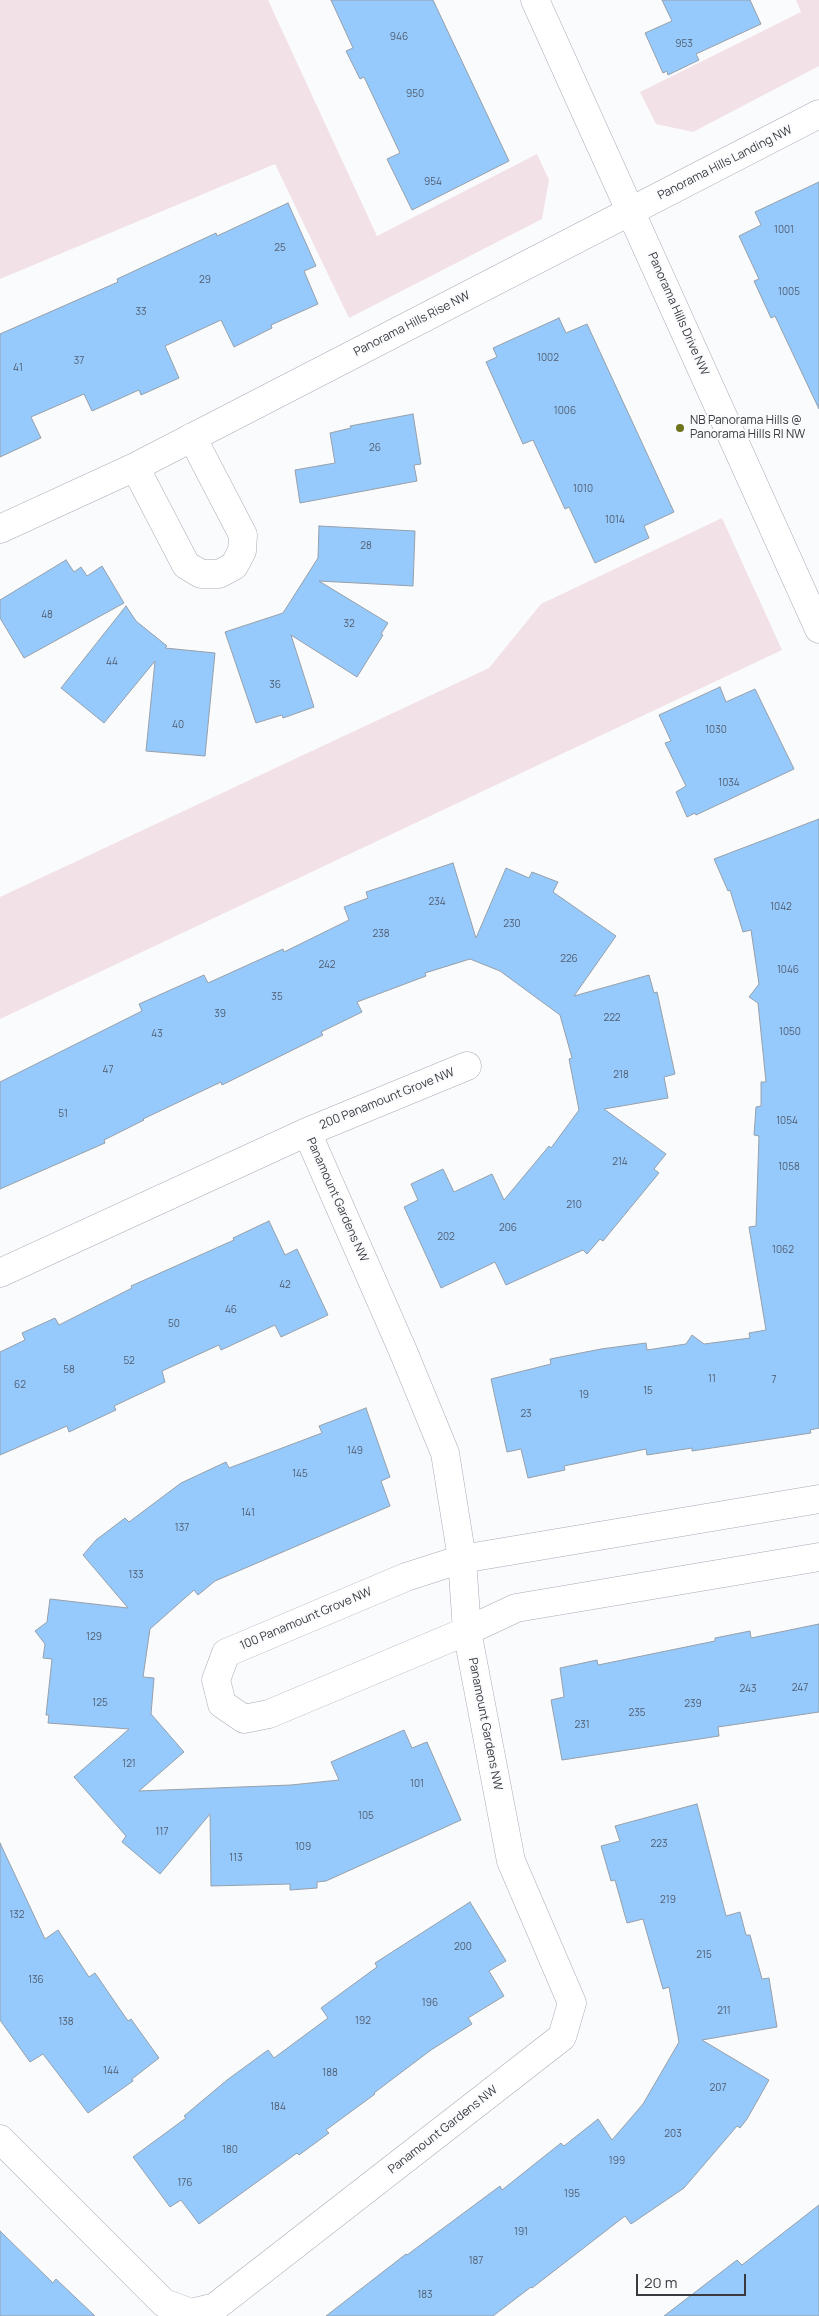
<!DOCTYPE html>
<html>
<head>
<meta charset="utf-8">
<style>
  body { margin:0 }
  #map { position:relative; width:819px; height:2316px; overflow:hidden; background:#fafbfd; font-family:Manrope,sans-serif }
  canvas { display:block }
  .scale { position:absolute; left:636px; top:2274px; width:110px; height:22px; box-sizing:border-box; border:2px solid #3a3a40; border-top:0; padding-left:6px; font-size:15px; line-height:18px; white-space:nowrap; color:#3a3a40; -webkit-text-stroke:4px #fafbfd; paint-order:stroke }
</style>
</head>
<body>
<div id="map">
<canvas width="819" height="2316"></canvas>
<div class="scale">20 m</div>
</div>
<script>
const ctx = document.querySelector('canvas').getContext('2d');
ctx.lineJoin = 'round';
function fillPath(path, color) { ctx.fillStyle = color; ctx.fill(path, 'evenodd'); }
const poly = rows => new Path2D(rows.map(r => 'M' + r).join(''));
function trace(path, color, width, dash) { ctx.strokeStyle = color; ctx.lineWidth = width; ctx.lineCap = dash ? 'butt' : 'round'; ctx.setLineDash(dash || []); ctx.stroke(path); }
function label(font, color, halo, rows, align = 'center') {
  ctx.font = font + ' Manrope,sans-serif'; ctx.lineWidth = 4; ctx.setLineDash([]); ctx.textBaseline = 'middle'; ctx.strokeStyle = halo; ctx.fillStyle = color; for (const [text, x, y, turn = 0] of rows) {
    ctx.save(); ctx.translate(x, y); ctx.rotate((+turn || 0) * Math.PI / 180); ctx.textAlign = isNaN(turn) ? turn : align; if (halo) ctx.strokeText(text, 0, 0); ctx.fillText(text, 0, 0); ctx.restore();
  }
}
fillPath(poly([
  [0,0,268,0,377,236,537,154,549,180,542,219,349,318,275,164,0,279],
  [796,0,819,0,819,66,693,132,656,124,640,92,801,12],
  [722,518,782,650,0,1019,0,897,489,668,541,604]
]), '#f3e1e8');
const building = poly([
  [331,0,433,0,509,161,412,210,387,159,400,153,364,77,360,79,346,51,353,48,331,0],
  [662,0,750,0,761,24,696,54,699,60,668,75,667,71,663,73,645,33,672,21,662,0],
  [819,182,819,409,775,316,771,318,754,281,759,279,739,236,761,225,755,212,819,182],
  [288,203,316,266,304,271,318,304,271,325,272,328,234,347,221,320,165,346,179,378,141,395,139,390,92,411,84,394,31,417,41,438,0,457,0,334,118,282,117,279,216,233,217,236,288,203],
  [559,318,566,333,587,324,674,512,644,526,649,538,595,563,569,507,565,509,533,440,523,444,486,362,497,357,493,348,559,318],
  [413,414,421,464,414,465,417,481,300,503,295,470,335,463,330,433,351,428,350,426,413,414],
  [319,526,415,531,413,586,319,581,388,623,381,634,383,635,357,677,291,635,314,707,283,718,282,715,256,723,225,632,283,613,318,558,319,526],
  [66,560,74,572,81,567,87,576,102,566,124,603,24,658,0,618,0,600,66,560],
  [126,606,136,621,167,646,165,648,215,653,205,756,146,751,155,661,104,723,61,688,126,606],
  [720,687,726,702,755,689,794,769,696,815,695,813,687,817,676,792,686,786,665,743,671,741,659,715,720,687],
  [819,819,819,1428,810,1430,811,1433,692,1451,692,1448,647,1455,646,1449,564,1466,565,1470,528,1478,521,1449,507,1452,491,1379,551,1364,550,1359,601,1349,646,1343,647,1350,686,1344,692,1335,704,1344,750,1338,749,1333,766,1330,749,1227,756,1226,759,1136,754,1135,756,1107,761,1106,761,1082,766,1082,758,1003,749,997,759,984,751,930,743,932,730,890,728,891,714,859,819,819],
  [453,863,476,938,506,868,529,878,532,872,558,882,553,892,616,936,574,996,649,975,654,993,657,992,675,1074,664,1077,668,1098,604,1109,666,1154,654,1169,659,1173,603,1241,600,1239,587,1254,583,1250,506,1285,495,1262,441,1288,404,1207,418,1200,411,1184,443,1169,454,1192,492,1174,504,1200,549,1146,551,1148,579,1110,569,1059,572,1058,560,1015,500,971,470,959,425,973,426,976,357,1002,362,1012,321,1032,323,1035,222,1085,221,1082,143,1119,144,1120,104,1140,105,1143,0,1189,0,1082,142,1011,139,1004,204,975,208,983,283,949,284,952,349,920,344,907,368,898,366,892,453,863],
  [269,1221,285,1255,297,1249,328,1315,281,1337,275,1325,221,1350,219,1345,162,1371,165,1382,114,1406,116,1410,69,1432,67,1426,0,1455,0,1352,25,1340,22,1333,55,1318,59,1325,132,1288,131,1286,234,1240,233,1238,269,1221],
  [366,1408,390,1477,381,1481,390,1506,215,1581,198,1595,194,1590,150,1629,143,1677,154,1678,151,1714,184,1752,139,1791,291,1785,339,1780,331,1762,404,1730,412,1748,427,1742,461,1820,326,1881,317,1882,317,1888,290,1890,290,1884,211,1886,210,1814,160,1874,122,1842,126,1836,74,1777,129,1729,48,1723,49,1715,46,1715,52,1659,43,1658,45,1644,35,1631,47,1622,50,1599,128,1608,83,1555,96,1540,125,1518,129,1522,181,1483,226,1462,229,1468,322,1433,319,1426,366,1408],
  [819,1624,819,1712,718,1727,719,1736,562,1760,551,1700,564,1697,560,1668,597,1660,598,1665,715,1641,715,1638,750,1631,751,1638,819,1624],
  [697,1804,726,1916,740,1912,746,1935,750,1935,762,1979,769,1978,777,2027,702,2040,769,2080,747,2119,740,2128,737,2126,684,2188,631,2224,625,2216,532,2288,531,2287,493,2316,326,2316,406,2254,407,2255,500,2186,502,2190,561,2143,564,2146,598,2119,612,2140,643,2104,679,2042,669,1987,663,1989,643,1919,627,1923,615,1880,611,1881,601,1846,620,1841,615,1826,697,1804],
  [0,1843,45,1939,58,1930,89,1977,95,1973,128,2021,131,2019,159,2058,132,2079,133,2081,88,2113,43,2054,30,2062,0,2020,0,1843],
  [470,1902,506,1961,489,1971,504,1996,468,2018,472,2024,431,2050,374,2093,375,2094,326,2130,329,2133,299,2155,297,2153,199,2224,181,2200,170,2207,133,2157,186,2118,184,2116,227,2080,268,2050,274,2058,328,2018,321,2008,377,1967,375,1963,470,1902],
  [819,2205,819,2316,664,2316,737,2260,742,2265,819,2205],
  [0,2231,53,2283,56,2279,95,2316,0,2316,0,2231]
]);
fillPath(building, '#96c9fc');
trace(building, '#96a0a9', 1);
const street = poly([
  [135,467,186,565,201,574,219,574,234,566,242,551,243,535,192,437],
  [0,529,135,467,819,114],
  [307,1132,467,1066],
  [0,1273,307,1132,403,1351,445,1453,462,1559,467,1631,511,1861,572,2003,562,2037,215,2307,191,2313,164,2303,0,2139],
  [819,1499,462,1559,406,1577,226,1653,216,1680,222,1704,244,1719,269,1714,467,1631,516,1608,819,1557]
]);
const secondary = poly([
  [535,0,819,629]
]);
trace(street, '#a9aab6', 29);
trace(secondary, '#a9aab6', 29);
trace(street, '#fff', 28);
trace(secondary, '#fff', 28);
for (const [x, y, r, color] of [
  [680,428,5,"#6f7319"]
]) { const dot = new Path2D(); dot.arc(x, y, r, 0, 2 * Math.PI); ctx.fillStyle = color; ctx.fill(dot); trace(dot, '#fafbfd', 2); }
label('10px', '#515e6f', null, [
  ["946",399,37],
  ["953",684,44],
  ["950",415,94],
  ["954",433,182],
  ["1001",784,230],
  ["25",280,248],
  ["29",205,280],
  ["1005",789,292],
  ["33",141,312],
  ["1002",548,358],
  ["37",79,361],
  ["41",18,368],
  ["1006",565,411],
  ["26",375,448],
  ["1010",583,489],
  ["1014",615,520],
  ["28",366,546],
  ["48",47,615],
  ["32",349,624],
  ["44",112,662],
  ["36",275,685],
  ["40",178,725],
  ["1030",716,730],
  ["1034",729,783],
  ["234",437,902],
  ["1042",781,907],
  ["230",512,924],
  ["238",381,934],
  ["226",569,959],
  ["242",327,965],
  ["1046",788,970],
  ["35",277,997],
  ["39",220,1014],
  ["222",612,1018],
  ["1050",790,1032],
  ["43",157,1034],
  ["47",108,1070],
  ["218",621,1075],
  ["51",63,1114],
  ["1054",787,1121],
  ["214",620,1162],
  ["1058",789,1167],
  ["210",574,1205],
  ["206",508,1228],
  ["202",446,1237],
  ["1062",783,1250],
  ["42",285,1285],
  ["46",231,1310],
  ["50",174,1324],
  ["52",129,1361],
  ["58",69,1370],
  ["11",712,1379],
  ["7",774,1380],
  ["62",20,1385],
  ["15",648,1391],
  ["19",584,1395],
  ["23",526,1414],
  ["149",355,1451],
  ["145",300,1474],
  ["141",248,1513],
  ["137",182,1528],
  ["133",136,1575],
  ["129",94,1637],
  ["247",800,1688],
  ["243",748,1689],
  ["125",100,1703],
  ["239",693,1704],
  ["235",637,1713],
  ["231",582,1725],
  ["121",129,1764],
  ["101",417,1784],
  ["105",366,1816],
  ["117",162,1832],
  ["223",659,1844],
  ["109",303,1847],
  ["113",236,1858],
  ["219",668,1900],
  ["132",17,1915],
  ["200",463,1947],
  ["215",704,1955],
  ["136",36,1980],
  ["196",430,2003],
  ["211",724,2011],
  ["192",363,2021],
  ["138",66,2022],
  ["144",111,2071],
  ["188",330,2073],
  ["207",718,2088],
  ["184",278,2107],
  ["203",673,2134],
  ["180",230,2150],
  ["199",617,2161],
  ["176",185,2183],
  ["195",572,2194],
  ["191",521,2232],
  ["187",476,2261],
  ["183",425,2295]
]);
label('12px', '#3a3a40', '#fafbfd', [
  ["Panorama Hills Landing NW",725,163,-27],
  ["Panorama Hills Drive NW",678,314,66],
  ["Panorama Hills Rise NW",412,324,-27],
  ["200 Panamount Grove NW",387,1099,-22],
  ["Panamount Gardens NW",337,1200,66],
  ["100 Panamount Grove NW",306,1619,-23],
  ["Panamount Gardens NW",485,1724,79],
  ["Panamount Gardens NW",443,2130,-38]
]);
label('12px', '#3a3a40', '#fafbfd', [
  ["NB Panorama Hills @",690,421],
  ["Panorama Hills RI NW",690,435]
], 'left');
</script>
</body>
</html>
